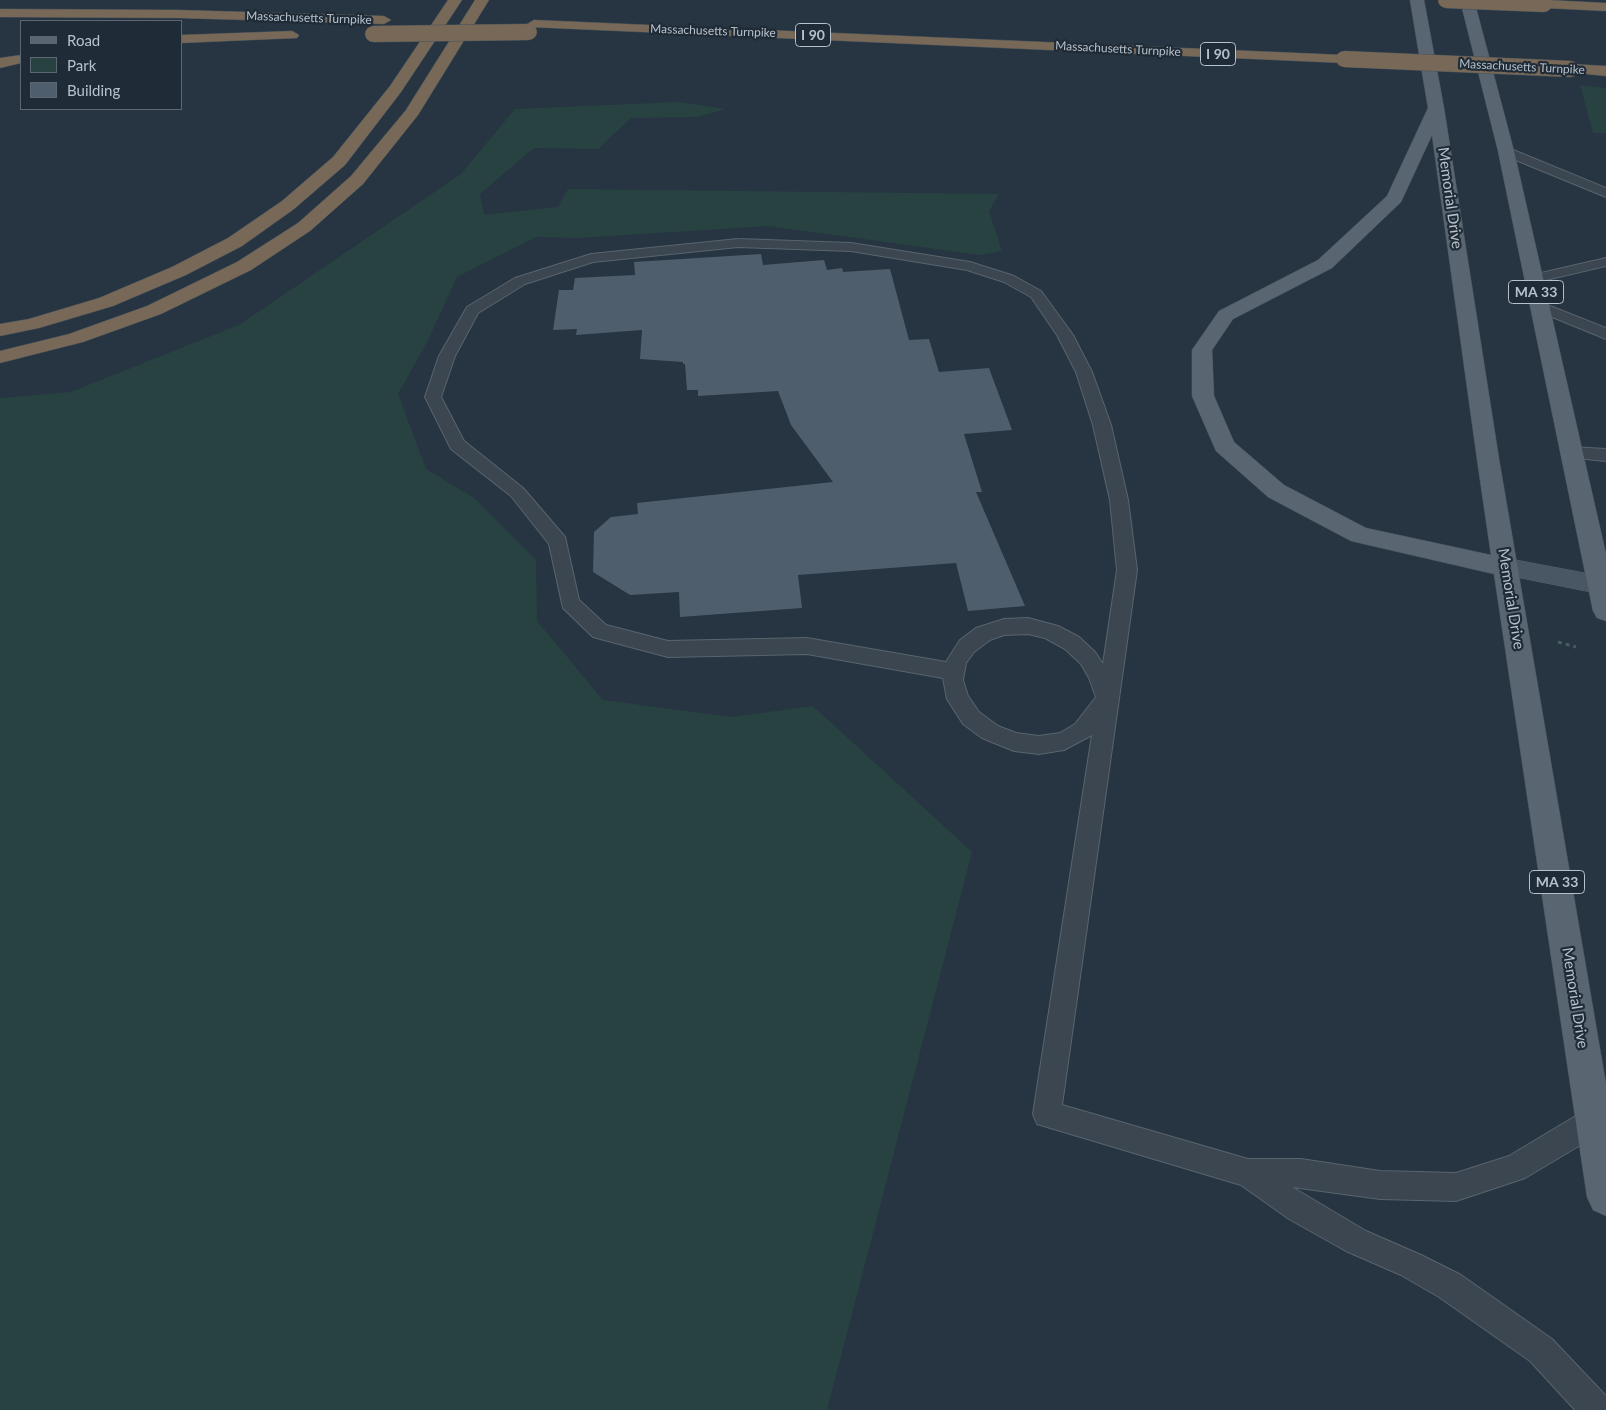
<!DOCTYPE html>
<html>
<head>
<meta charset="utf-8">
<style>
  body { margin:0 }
  #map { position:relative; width:1606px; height:1410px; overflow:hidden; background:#263541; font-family:Lato,sans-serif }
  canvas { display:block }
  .legend { position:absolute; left:20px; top:20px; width:162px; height:90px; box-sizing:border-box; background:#1f2b36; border:1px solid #5c6772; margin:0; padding:6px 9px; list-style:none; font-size:15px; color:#b7c1cb }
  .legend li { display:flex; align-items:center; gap:10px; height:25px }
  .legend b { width:25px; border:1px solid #5c6772 }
</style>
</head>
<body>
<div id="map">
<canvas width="1606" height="1410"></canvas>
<ul class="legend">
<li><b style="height:6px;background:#596571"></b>Road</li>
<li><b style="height:14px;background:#284242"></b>Park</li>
<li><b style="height:14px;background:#4f5e6c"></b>Building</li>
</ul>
</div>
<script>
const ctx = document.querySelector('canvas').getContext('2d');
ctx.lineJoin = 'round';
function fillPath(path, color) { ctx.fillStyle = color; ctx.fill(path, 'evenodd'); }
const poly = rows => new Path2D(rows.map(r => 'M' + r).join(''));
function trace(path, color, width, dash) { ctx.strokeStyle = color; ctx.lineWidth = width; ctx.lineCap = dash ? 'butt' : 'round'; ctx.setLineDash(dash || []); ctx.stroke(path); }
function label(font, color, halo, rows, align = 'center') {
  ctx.font = font + ' Lato,sans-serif'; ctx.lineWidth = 4.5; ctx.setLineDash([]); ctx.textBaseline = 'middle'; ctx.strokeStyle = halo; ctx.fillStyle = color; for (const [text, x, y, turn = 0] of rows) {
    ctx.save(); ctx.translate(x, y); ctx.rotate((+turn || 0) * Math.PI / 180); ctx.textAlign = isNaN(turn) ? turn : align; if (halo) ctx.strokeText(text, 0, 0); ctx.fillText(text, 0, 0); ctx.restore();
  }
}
fillPath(poly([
  [1580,85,1606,88,1606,133,1593,133],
  [678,102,725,109,698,117,631,118,598,149,534,148,480,194,484,215,558,207,568,189,999,194,989,211,1002,251,980,255,768,226,579,238,536,237,457,277,428,340,398,394,426,469,474,498,536,560,537,621,603,700,732,717,813,706,972,852,827,1410,0,1410,0,398,71,392,239,325,461,174,515,109]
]), '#284242');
fillPath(poly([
  [761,254,763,265,824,260,827,270,842,268,843,272,890,269,909,340,929,339,939,372,989,368,1012,430,964,434,982,492,976,492,1025,606,968,611,956,563,798,575,802,608,680,617,679,592,630,595,593,572,594,532,611,517,638,514,637,503,833,482,791,425,778,391,698,396,698,390,687,390,685,364,683,364,683,362,640,359,642,330,576,335,577,329,553,330,559,290,573,290,575,278,635,275,634,262]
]), '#4f5e6c');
const lane = poly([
  [1506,147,1606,188,1606,197,1501,154,1500,151,1501,148,1506,147],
  [738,239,851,243,970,262,1014,276,1041,291,1073,335,1092,372,1111,425,1128,500,1137,570,1062,1105,1248,1159,1301,1159,1380,1171,1456,1173,1509,1156,1584,1111,1594,1107,1604,1111,1606,1117,1604,1131,1525,1178,1456,1201,1380,1199,1292,1187,1366,1231,1421,1255,1461,1275,1552,1339,1606,1396,1606,1410,1575,1410,1530,1361,1439,1297,1401,1275,1346,1251,1289,1219,1241,1185,1037,1124,1033,1114,1092,735,1064,750,1039,754,1014,751,982,738,963,724,947,699,943,678,807,654,668,657,593,637,563,608,549,544,511,496,451,449,425,397,439,356,467,307,515,278,591,254,738,239],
  [738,247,851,251,967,270,1004,282,1031,297,1057,335,1076,372,1093,425,1110,500,1117,570,1103,664,1095,652,1079,637,1058,626,1028,618,1004,619,976,628,960,640,946,662,807,638,668,641,606,625,579,600,565,537,523,488,464,441,441,397,455,356,478,313,525,284,593,262,738,247],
  [1028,634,1045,638,1065,649,1081,664,1089,678,1096,697,1075,724,1060,733,1039,736,1016,733,998,726,979,712,968,696,963,680,966,663,974,652,990,640,1004,635,1028,634],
  [1606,258,1606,266,1533,283,1526,279,1528,276,1606,258],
  [1540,302,1606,328,1606,339,1535,310,1532,307,1535,304,1540,302],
  [1571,447,1606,449,1606,461,1565,457,1562,453,1565,449,1571,447]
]);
const secondary = poly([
  [1505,558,1606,577,1606,595,1496,573,1493,567,1496,561,1505,558]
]);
const primary = poly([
  [1410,0,1424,0,1444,108,1499,459,1606,1084,1606,1216,1593,1210,1587,1197,1494,574,1351,541,1268,497,1216,451,1192,396,1192,350,1219,311,1318,260,1387,196,1428,108,1410,0],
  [1432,135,1477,459,1491,555,1366,528,1284,485,1234,442,1214,396,1212,350,1233,319,1332,268,1401,202,1432,135],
  [1460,0,1474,0,1514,151,1606,554,1606,621,1597,618,1593,611,1498,151,1460,0]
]);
const highway = poly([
  [448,0,462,0,401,92,345,165,294,209,242,246,186,275,113,306,39,328,0,336,0,324,29,319,99,298,172,267,228,238,282,201,333,157,390,86,448,0],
  [475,0,489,0,418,115,363,184,310,231,251,270,161,314,83,342,0,363,0,351,69,334,147,306,237,262,298,223,351,176,406,110,475,0],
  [1548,0,1606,3,1606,11,1544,8,1537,4,1539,1,1548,0],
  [0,9,179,10,384,16,391,20,384,24,179,18,0,17,0,9],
  [534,20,1344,55,1351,59,1344,63,529,27,527,24,534,20],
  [292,31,299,35,297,38,181,43,181,35,292,31],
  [21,55,21,63,0,68,0,58,21,55],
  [1571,64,1606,66,1606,76,1566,72,1563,69,1566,66,1571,64]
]);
trace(lane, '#58646e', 2);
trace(secondary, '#58646e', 1);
trace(primary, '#47525d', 1);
trace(highway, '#45515b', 1);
trace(poly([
  [1558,642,1576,647]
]), '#475e5f', 3, [4, 4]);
fillPath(lane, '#3b4651');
fillPath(secondary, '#495664');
fillPath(primary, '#596571');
fillPath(highway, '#776858');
const highwayBridge = poly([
  [1446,0,1544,4],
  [373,34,529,32],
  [1344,59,1571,69]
]);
trace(highwayBridge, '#45515b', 17, []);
trace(highwayBridge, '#776858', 16);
label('12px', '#b7c1cb', '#1f2b36', [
  ["Massachusetts Turnpike",309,18,2],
  ["Massachusetts Turnpike",713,31,2],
  ["Massachusetts Turnpike",1118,49,3],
  ["Massachusetts Turnpike",1522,67,3]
]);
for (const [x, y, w] of [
  [813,35,35],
  [1218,54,35],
  [1536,292,55],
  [1557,882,55]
]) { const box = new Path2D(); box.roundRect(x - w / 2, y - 11.5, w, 23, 4); ctx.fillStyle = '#1f2b36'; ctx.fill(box); trace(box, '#b7c1cb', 1); }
label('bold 14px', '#b7c1cb', null, [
  ["I 90",813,35],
  ["I 90",1218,54],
  ["MA 33",1536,292],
  ["MA 33",1557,882]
]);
label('15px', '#b7c1cb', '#1f2b36', [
  ["Memorial Drive",1450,198,82],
  ["Memorial Drive",1511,599,81],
  ["Memorial Drive",1575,998,81]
]);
</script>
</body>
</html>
